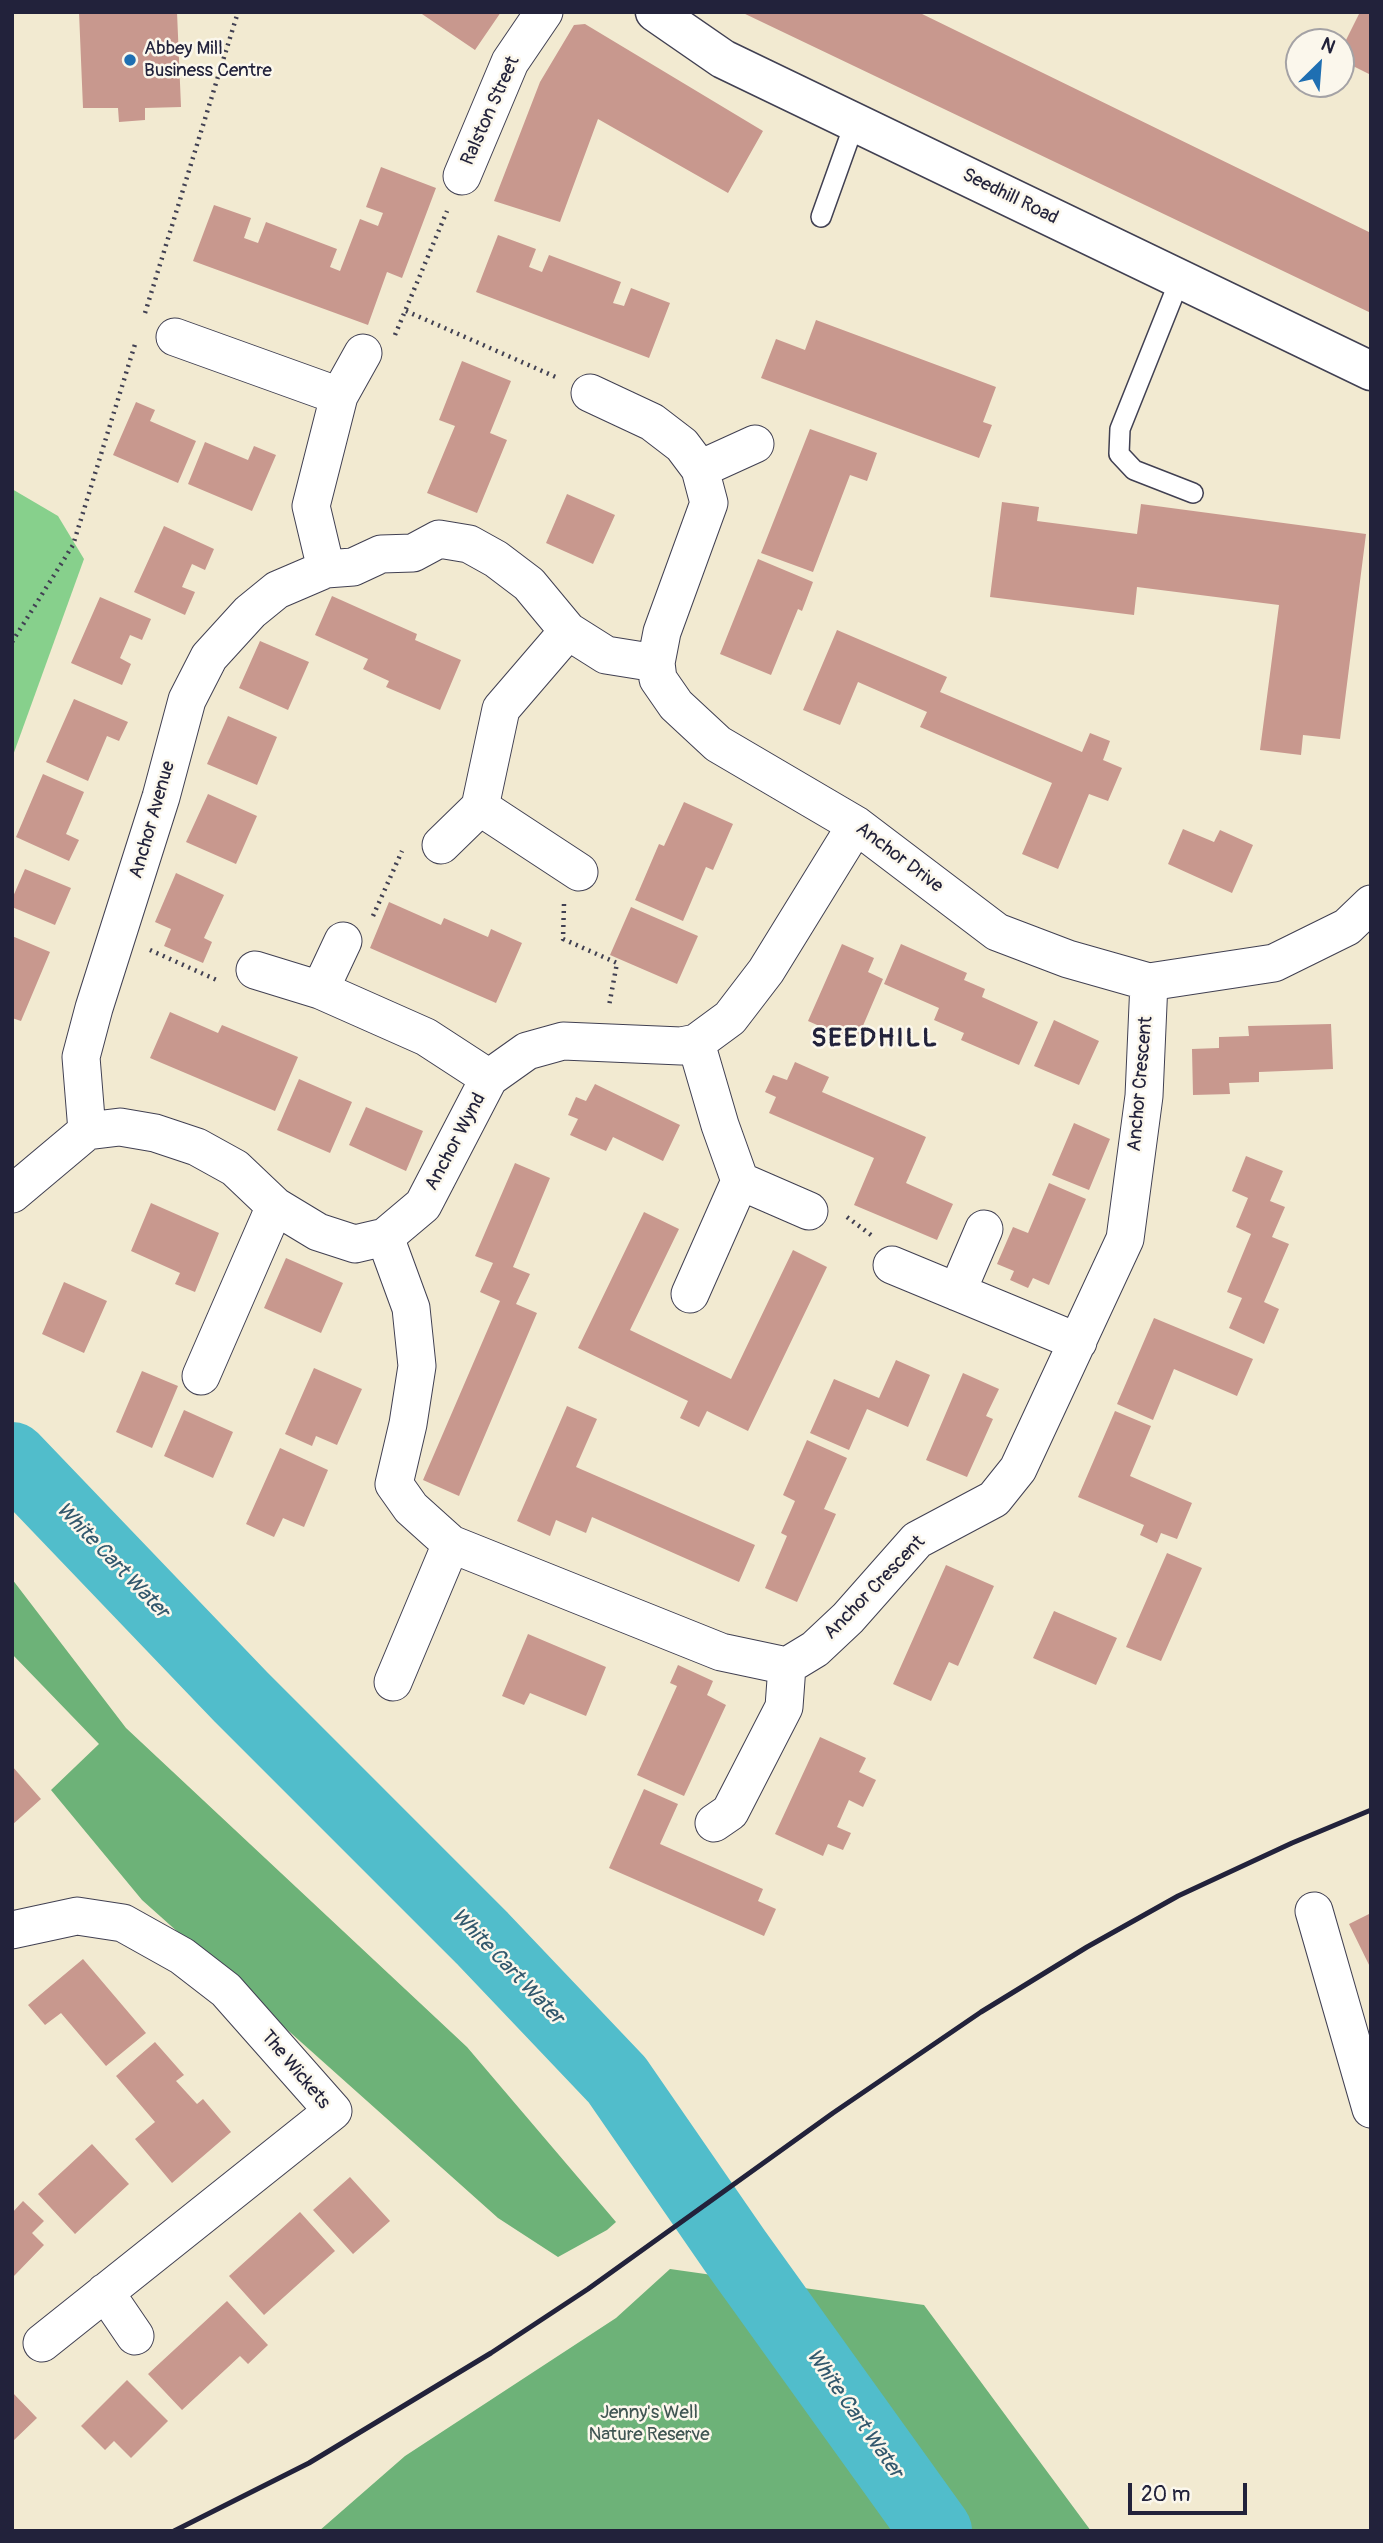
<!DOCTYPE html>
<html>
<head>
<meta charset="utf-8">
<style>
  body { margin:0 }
  #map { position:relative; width:1383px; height:2543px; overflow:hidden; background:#f2ead1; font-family:Pangolin,sans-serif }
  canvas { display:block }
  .frame { position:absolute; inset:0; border:14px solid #22223b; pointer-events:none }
  .north { position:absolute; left:1285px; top:28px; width:70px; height:70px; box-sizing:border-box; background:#fbf7ec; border:2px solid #a4a2a5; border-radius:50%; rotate:25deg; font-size:19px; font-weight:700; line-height:28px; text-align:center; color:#22223b }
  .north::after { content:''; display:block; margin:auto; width:24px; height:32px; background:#1f6fb2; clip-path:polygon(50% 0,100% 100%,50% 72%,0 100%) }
  .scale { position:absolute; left:1128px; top:2483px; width:119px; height:32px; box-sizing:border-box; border:4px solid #22223b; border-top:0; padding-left:9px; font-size:21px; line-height:24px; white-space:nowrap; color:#22223b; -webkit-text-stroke:5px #fbf7ec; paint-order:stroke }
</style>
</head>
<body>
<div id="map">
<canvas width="1383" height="2543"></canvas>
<div class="frame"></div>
<div class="north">N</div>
<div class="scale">20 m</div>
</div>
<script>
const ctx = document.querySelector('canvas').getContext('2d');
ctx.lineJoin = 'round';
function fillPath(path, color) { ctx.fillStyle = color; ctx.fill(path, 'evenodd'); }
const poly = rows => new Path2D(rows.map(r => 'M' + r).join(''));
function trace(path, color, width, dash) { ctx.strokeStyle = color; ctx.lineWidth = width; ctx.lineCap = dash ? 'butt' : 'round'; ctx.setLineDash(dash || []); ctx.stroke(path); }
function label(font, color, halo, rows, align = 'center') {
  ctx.font = font + ' Pangolin,sans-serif'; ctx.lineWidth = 5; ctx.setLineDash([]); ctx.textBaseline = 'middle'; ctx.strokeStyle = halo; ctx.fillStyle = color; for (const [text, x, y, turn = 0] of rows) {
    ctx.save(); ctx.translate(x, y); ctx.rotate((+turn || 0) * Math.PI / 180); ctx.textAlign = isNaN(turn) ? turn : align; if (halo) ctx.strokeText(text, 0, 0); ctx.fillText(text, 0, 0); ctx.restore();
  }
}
fillPath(poly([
  [12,489,58,516,84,559,12,758]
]), '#87d08c');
fillPath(poly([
  [12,1579,126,1728,467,2047,616,2222,607,2230,558,2257,498,2218,142,1900,51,1790,99,1744,12,1654],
  [670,2269,924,2305,1091,2531,319,2531,405,2456,616,2318]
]), '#6db278');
trace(poly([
  [12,1458,241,1697,482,1938,617,2080,735,2251,936,2531]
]), '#51bdcb', 72);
fillPath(poly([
  [79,12,177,12,181,107,145,108,145,120,119,122,118,108,83,108],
  [419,12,501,12,475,50],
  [741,12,918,12,1371,233,1371,313],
  [1360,12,1371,12,1371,75,1341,60,1341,50],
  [585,24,763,131,728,193,598,119,560,222,494,201,540,82,574,25],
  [381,167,436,188,402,278,387,272,368,325,193,261,214,205,251,218,244,238,258,243,266,222,337,249,330,267,340,271,360,219,378,226,383,213,366,207],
  [498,235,536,249,529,267,542,272,549,255,621,282,613,303,624,306,631,288,670,303,649,358,476,292],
  [816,320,996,387,983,422,992,425,979,458,761,378,776,339,805,350],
  [462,361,511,381,490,433,507,440,477,513,427,493,455,426,439,420],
  [136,402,155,410,150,421,196,441,178,483,113,455],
  [810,429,877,453,867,481,850,475,813,572,761,553],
  [205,442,248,460,254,446,276,455,252,511,188,484],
  [567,494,615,515,593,564,546,543],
  [1002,502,1039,507,1037,521,1137,534,1141,504,1366,534,1340,739,1303,735,1301,755,1260,750,1279,605,1137,587,1134,615,990,597],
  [164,526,214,549,205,570,192,564,182,587,195,592,185,615,134,592],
  [758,559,813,582,802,611,798,609,771,675,720,654],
  [332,596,417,634,415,640,461,660,440,710,386,687,389,681,363,669,368,659,315,635],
  [100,597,151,619,142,640,130,635,120,658,131,664,122,685,71,663],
  [837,630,947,677,940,692,1082,752,1090,733,1110,741,1103,760,1122,768,1108,801,1089,794,1058,869,1022,854,1052,783,920,727,927,712,858,682,840,725,803,710],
  [260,641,309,662,288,710,239,688],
  [74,699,128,722,119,741,107,736,88,781,46,762],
  [228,716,277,737,257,785,207,764],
  [43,774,84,792,66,834,79,840,69,861,16,837],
  [208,794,257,816,236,864,186,842],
  [684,802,733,824,713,870,706,867,683,921,635,900,659,844,664,846],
  [1183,829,1214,842,1220,830,1253,845,1232,893,1168,864],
  [25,869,71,888,55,925,12,907,12,899],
  [176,873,224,895,204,938,212,942,203,963,164,946,171,929,155,922],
  [389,902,441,925,444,918,488,937,491,929,522,943,496,1003,370,948],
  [631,907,698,936,677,984,610,955],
  [12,936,50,952,21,1021,12,1018],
  [842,944,874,958,868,972,883,979,856,1042,808,1021],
  [901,944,967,973,964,980,985,989,982,997,1038,1022,1019,1065,961,1040,964,1033,934,1020,939,1008,884,984],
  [170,1012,218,1033,222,1025,298,1057,275,1111,150,1058],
  [1054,1020,1099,1041,1079,1085,1034,1066],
  [1331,1024,1333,1069,1259,1072,1259,1082,1229,1083,1230,1094,1193,1095,1192,1049,1219,1048,1219,1037,1249,1036,1248,1026],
  [795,1062,829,1077,822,1092,926,1137,906,1183,953,1204,937,1240,854,1205,874,1158,769,1113,776,1097,765,1092,773,1075,787,1080],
  [299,1079,352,1102,330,1153,277,1130],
  [595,1084,680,1125,663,1161,613,1137,606,1151,570,1135,578,1119,568,1115,576,1097,586,1101],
  [366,1107,423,1131,406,1171,349,1145],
  [1074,1123,1110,1139,1089,1190,1052,1175],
  [1246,1156,1283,1171,1270,1201,1285,1207,1272,1237,1289,1244,1264,1302,1279,1309,1264,1344,1229,1328,1242,1298,1227,1292,1251,1234,1236,1227,1248,1198,1232,1191],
  [515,1163,550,1178,513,1267,530,1274,516,1304,537,1313,459,1496,423,1480,500,1301,480,1292,493,1263,475,1256],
  [1049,1183,1086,1199,1049,1285,1033,1278,1028,1288,1010,1280,1014,1271,997,1264,1013,1227,1028,1233],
  [151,1203,219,1233,195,1292,175,1284,180,1273,131,1251],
  [644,1212,679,1229,630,1330,731,1379,793,1250,827,1267,748,1431,707,1411,699,1427,680,1418,688,1401,578,1348],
  [286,1258,343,1283,321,1333,264,1308],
  [64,1282,107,1301,84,1353,42,1334],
  [1154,1318,1253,1359,1237,1396,1174,1369,1153,1420,1117,1404],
  [896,1360,930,1375,908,1427,867,1409,849,1450,810,1433,834,1379,879,1398],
  [314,1368,362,1389,337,1445,316,1436,312,1446,285,1434],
  [142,1371,178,1386,152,1448,116,1432],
  [963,1373,999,1389,986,1416,993,1419,967,1477,926,1460],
  [567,1406,597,1419,576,1467,755,1545,739,1582,592,1517,586,1533,556,1520,550,1536,517,1521],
  [184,1410,233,1432,213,1478,164,1456],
  [1115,1411,1151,1426,1130,1476,1192,1503,1177,1539,1161,1533,1157,1543,1140,1535,1144,1525,1078,1497],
  [807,1440,847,1458,824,1509,836,1514,797,1602,765,1588,787,1536,781,1533,795,1501,783,1495],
  [280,1448,328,1470,304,1527,283,1518,274,1537,246,1524],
  [1167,1553,1202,1568,1161,1661,1126,1647],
  [946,1565,994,1586,958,1666,949,1662,931,1701,893,1684],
  [1054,1611,1117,1638,1096,1685,1033,1658],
  [528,1634,606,1667,586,1716,530,1693,524,1705,502,1696],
  [678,1665,713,1681,707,1695,726,1705,684,1796,637,1775,677,1686,670,1683],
  [820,1737,866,1758,859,1772,876,1780,863,1807,849,1800,837,1827,851,1833,843,1850,828,1844,823,1856,775,1834],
  [12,1766,41,1799,12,1825],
  [644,1789,678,1804,660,1844,763,1889,758,1901,776,1909,764,1936,609,1868],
  [1371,1913,1371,1969,1349,1924],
  [83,1959,146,2033,106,2066,61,2013,45,2025,28,2005],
  [155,2042,184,2075,176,2081,197,2104,203,2099,231,2132,172,2183,135,2139,155,2122,116,2076],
  [92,2144,129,2184,75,2234,38,2194],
  [350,2177,390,2221,353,2254,313,2210],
  [23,2201,44,2221,32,2233,44,2245,12,2278,12,2213],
  [300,2212,335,2251,264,2315,229,2276],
  [227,2301,268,2345,248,2364,240,2356,182,2410,148,2374],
  [127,2380,168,2421,131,2458,114,2441,105,2450,81,2426],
  [12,2392,37,2418,12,2442]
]), '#c8988e');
const lane = poly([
  [821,217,855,122],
  [1180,279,1120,429,1119,454,1134,470,1193,493]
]);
const street = poly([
  [462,176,510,62,544,12],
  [175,337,339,396],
  [590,393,652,422,682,445,700,469,709,503,662,632,656,663,658,679,676,705,718,744,856,825,997,932,1068,959,1149,982,1274,963,1347,927,1371,904],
  [700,469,755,444],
  [326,569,311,506,339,396,363,353],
  [480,807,579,872],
  [441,845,480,807,501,709,568,631],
  [255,970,320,990,426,1037,489,1078],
  [320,990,343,941],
  [87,1131,81,1057,94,1008,161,797,187,700,209,657,250,612,277,590,326,569,353,567,381,554,413,553,439,539,469,544,496,559,529,584,568,631,606,655,656,663],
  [740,1181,809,1211],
  [12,1194,87,1131,120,1127,155,1133,197,1147,235,1168,275,1206,318,1232,355,1244,385,1237,423,1205,489,1078,527,1051,563,1041,681,1046,696,1043,730,1018,766,971,856,825],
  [385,1237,411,1308,417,1366,408,1424,394,1484,411,1508,451,1544,721,1652,787,1666,815,1649,848,1618,917,1540,994,1499,1018,1469,1125,1239,1144,1096,1149,982],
  [892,1265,1078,1342],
  [957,1292,984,1229],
  [690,1294,740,1181,720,1125,696,1043],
  [201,1376,275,1206],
  [393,1682,451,1544],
  [714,1823,730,1812,784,1707,787,1666],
  [1314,1911,1371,2109],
  [12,1930,77,1916,123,1923,182,1956,226,1990,333,2111,42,2343],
  [105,2292,135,2336]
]);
const secondary = poly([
  [655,12,723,59,1371,371]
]);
trace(lane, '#414052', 22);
trace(street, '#414052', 39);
trace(secondary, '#414052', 41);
trace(poly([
  [406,311,558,378],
  [145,313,238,12],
  [395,335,447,211],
  [12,642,73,545,136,341],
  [564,904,563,939,617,963,609,1006],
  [373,916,402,851],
  [150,950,219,981],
  [847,1217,871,1235]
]), '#414052', 4.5, [2, 5]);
trace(lane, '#fff', 19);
trace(street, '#fff', 37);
trace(secondary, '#fff', 38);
trace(poly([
  [174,2531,309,2463,491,2353,588,2289,833,2113,981,2012,1087,1947,1178,1896,1292,1843,1371,1810]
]), '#22223b', 5);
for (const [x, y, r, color] of [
  [130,60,7,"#1f6fb2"]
]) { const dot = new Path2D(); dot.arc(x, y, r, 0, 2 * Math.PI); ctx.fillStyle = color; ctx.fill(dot); trace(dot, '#fbf7ec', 2.5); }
label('19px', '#22223b', '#fbf7ec', [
  ["Abbey Mill",144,49],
  ["Business Centre",144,71]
], 'left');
label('19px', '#22223b', '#fbf7ec', [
  ["Ralston Street",491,111,-66],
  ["Seedhill Road",1010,197,26],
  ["Anchor Avenue",153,820,-74],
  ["Anchor Drive",899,858,37],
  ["Anchor Crescent",1141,1084,-85],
  ["Anchor Wynd",456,1142,-62],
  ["Anchor Crescent",875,1588,-46],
  ["The Wickets",295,2070,50]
]);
label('19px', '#405653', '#fbf7ec', [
  ["Jenny's Well",649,2413],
  ["Nature Reserve",649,2435]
]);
label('italic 21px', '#32586d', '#fbf7ec', [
  ["White Cart Water",112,1561,46],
  ["White Cart Water",507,1967,46],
  ["White Cart Water",854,2414,55]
]);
ctx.letterSpacing = '2px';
label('bold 26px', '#22223b', '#fbf7ec', [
  ["SEEDHILL",875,1039]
]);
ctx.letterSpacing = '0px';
</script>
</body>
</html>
